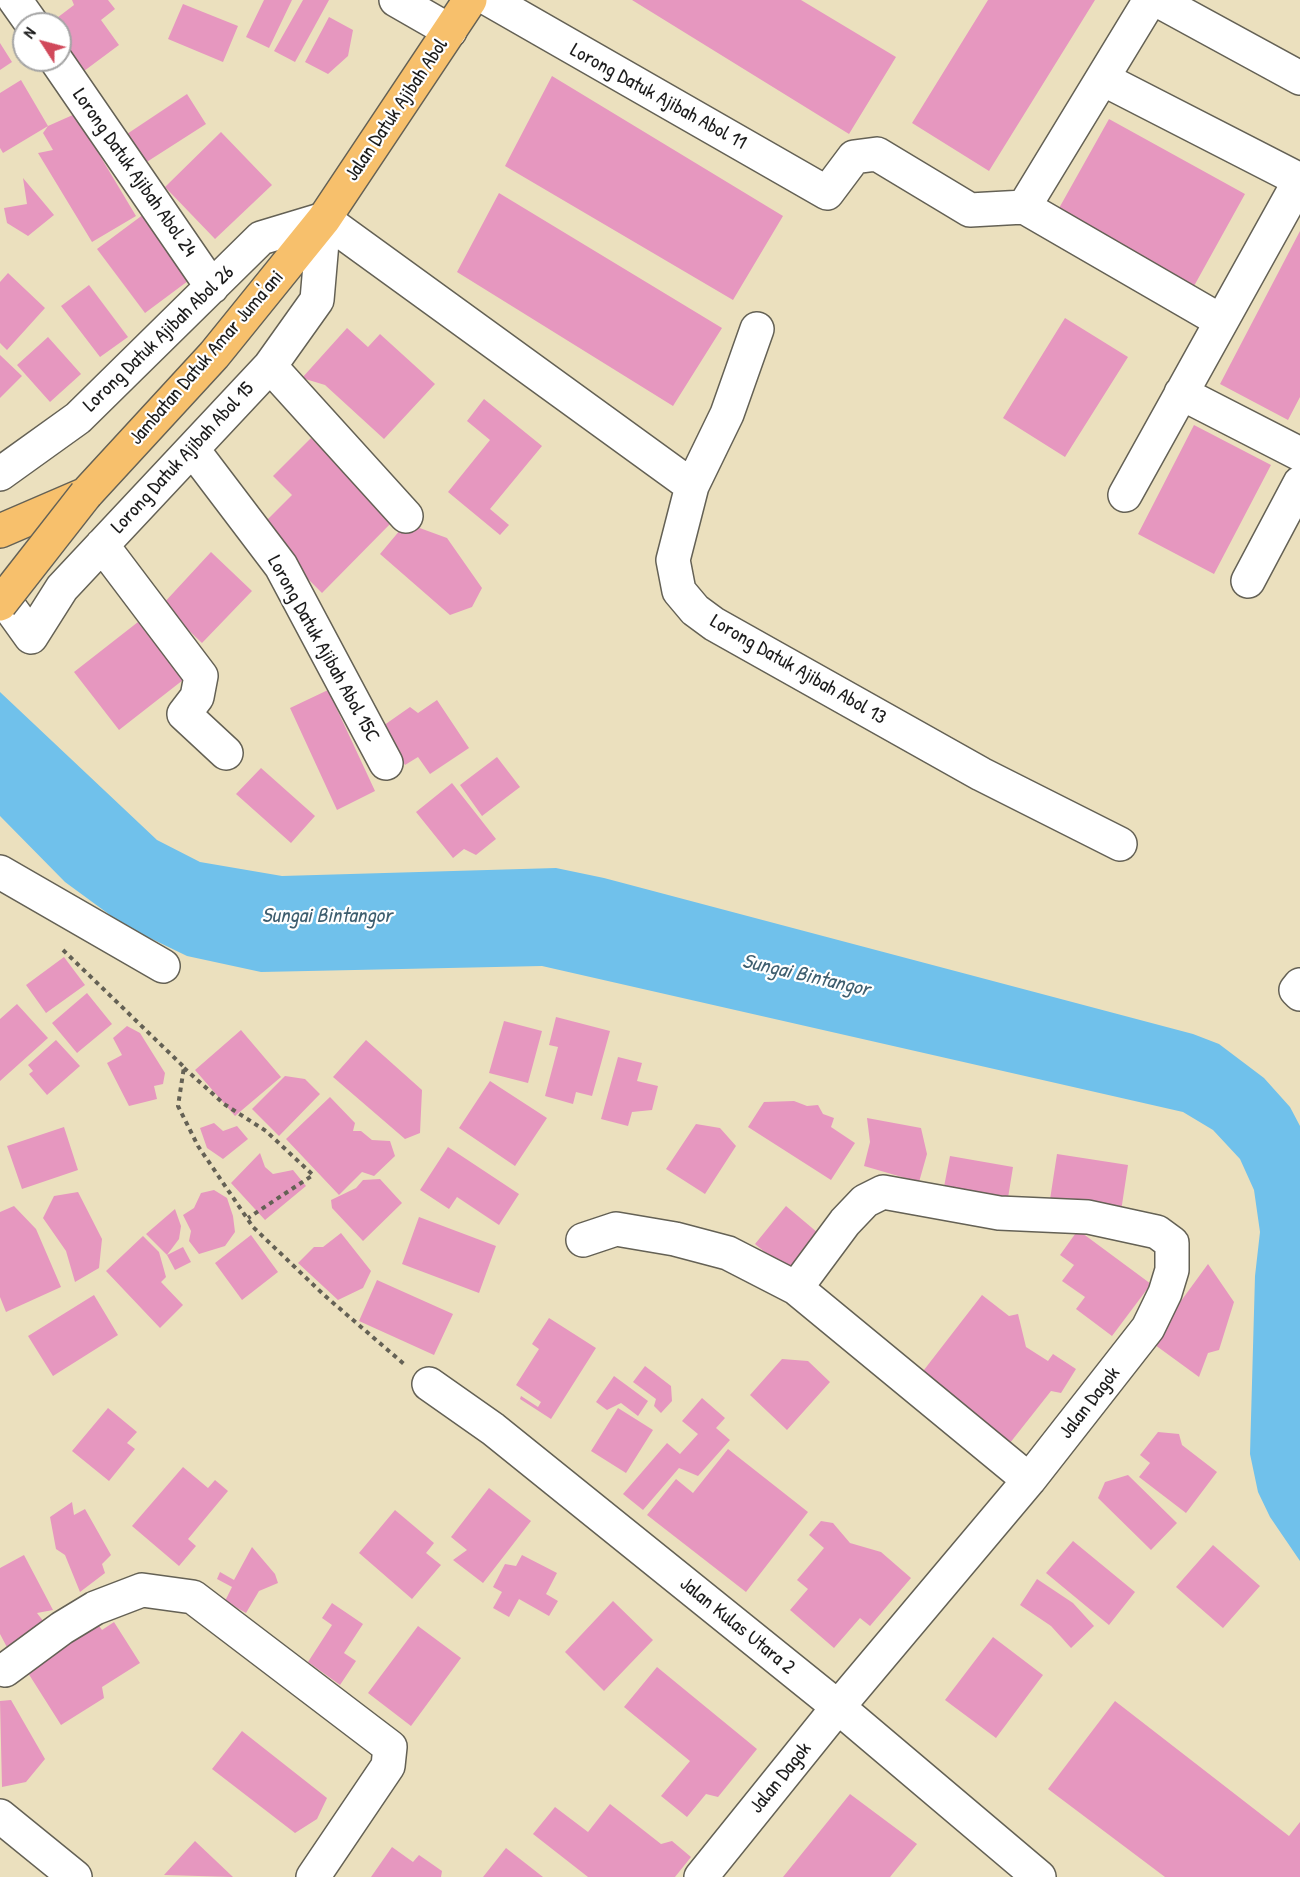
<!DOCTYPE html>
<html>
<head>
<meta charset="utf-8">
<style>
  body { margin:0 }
  #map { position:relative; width:1300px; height:1877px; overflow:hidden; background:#ebe0be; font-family:"Patrick Hand",sans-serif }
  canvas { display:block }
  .north { position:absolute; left:12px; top:12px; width:60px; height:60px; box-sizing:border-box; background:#fff; border:2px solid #a4a4a4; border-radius:50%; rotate:306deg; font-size:16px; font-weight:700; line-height:24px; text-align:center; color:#1c1c1c }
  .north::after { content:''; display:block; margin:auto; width:21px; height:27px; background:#d1495b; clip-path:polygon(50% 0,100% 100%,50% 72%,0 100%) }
</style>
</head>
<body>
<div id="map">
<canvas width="1300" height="1877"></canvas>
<div class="north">N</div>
</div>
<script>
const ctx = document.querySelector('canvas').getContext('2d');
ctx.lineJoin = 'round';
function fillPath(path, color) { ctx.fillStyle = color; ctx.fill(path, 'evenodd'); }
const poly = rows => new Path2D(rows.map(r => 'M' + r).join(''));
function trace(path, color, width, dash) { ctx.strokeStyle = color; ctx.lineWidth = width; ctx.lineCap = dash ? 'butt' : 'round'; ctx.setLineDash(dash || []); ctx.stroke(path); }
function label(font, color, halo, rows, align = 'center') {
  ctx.font = font + ' "Patrick Hand",sans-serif'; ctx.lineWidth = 4.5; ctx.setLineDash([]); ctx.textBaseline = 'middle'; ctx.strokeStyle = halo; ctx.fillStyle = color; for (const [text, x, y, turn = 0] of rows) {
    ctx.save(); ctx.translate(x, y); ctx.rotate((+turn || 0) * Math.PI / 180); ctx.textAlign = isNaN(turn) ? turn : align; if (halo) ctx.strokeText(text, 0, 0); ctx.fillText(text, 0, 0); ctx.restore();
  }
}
fillPath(poly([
  [0,692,157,840,200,862,282,876,556,868,604,878,1193,1034,1219,1044,1264,1078,1290,1107,1300,1126,1300,1561,1270,1517,1258,1492,1250,1454,1255,1276,1260,1232,1254,1190,1240,1159,1213,1130,1183,1112,542,966,261,972,187,956,125,926,65,882,0,816]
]), '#70c1eb');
fillPath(poly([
  [72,0,108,0,115,9,101,20,119,45,84,71,60,38,60,24,49,24,74,5],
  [264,0,292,0,269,48,246,37],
  [303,0,329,0,295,62,274,51],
  [632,0,801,0,896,57,849,134],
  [988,0,1095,0,989,171,912,123],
  [183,4,238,26,223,62,168,39],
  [329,17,353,30,348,56,328,74,305,62],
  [0,43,12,62,0,70],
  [552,76,783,216,733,300,505,166],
  [21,80,48,126,3,153,0,148,0,93],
  [187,94,206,124,142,165,124,136],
  [75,114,136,216,92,242,38,153,53,150,43,133,48,126],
  [1109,119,1245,194,1194,286,1058,210],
  [221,132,272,185,215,239,165,187],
  [23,178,54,215,28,236,7,223,4,208,27,204],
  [499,193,722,328,673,406,457,272],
  [144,214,192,278,145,313,97,249],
  [1300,231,1300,397,1288,420,1220,384],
  [8,273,45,308,7,350,0,343,0,282],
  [89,285,128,337,100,357,61,306],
  [1065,318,1128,357,1065,457,1003,418],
  [347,328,368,347,380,334,435,384,384,439,325,385,302,378],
  [48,337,81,374,50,402,17,365],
  [0,355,22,376,0,398],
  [484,399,542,446,490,509,509,525,500,535,448,492,490,440,467,421],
  [1194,425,1271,465,1214,574,1138,534],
  [311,438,394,520,322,593,258,529,292,495,273,476],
  [406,523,447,538,482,588,472,607,450,615,380,554],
  [211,552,252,591,202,643,162,605],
  [138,622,183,680,119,730,74,672],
  [328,690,375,791,337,810,290,708],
  [437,700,469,748,430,774,418,757,405,765,380,728,410,707,418,713],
  [497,757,520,787,482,816,460,785],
  [261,768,315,816,291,843,236,794],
  [452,783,496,839,476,855,464,849,453,858,416,812],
  [64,957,85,985,46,1013,26,985],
  [87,993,112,1024,77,1053,52,1023],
  [17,1004,48,1038,0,1081,0,1019],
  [556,1017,610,1031,592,1096,576,1092,573,1104,545,1096,558,1047,549,1045],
  [504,1021,542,1031,528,1083,489,1073],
  [127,1026,140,1033,165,1073,163,1084,154,1086,157,1099,129,1106,107,1063,122,1055,113,1038],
  [241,1030,281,1077,235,1116,195,1070],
  [56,1040,80,1066,47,1095,29,1074,33,1071,28,1065],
  [366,1040,422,1090,420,1133,405,1139,333,1077],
  [618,1057,642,1063,637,1081,658,1086,652,1110,632,1112,628,1126,601,1119],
  [285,1076,305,1079,320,1094,279,1136,252,1109],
  [490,1081,547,1118,515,1166,459,1128],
  [330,1097,355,1123,353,1131,361,1131,372,1140,390,1141,395,1156,374,1176,362,1172,339,1195,286,1139],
  [794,1101,807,1106,818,1105,823,1114,834,1118,831,1127,855,1143,831,1180,748,1127,764,1102],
  [867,1118,921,1128,927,1154,919,1182,864,1166,870,1142],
  [214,1123,223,1131,237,1126,248,1139,223,1159,207,1148,200,1128],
  [696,1124,720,1128,736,1146,705,1194,666,1169],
  [64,1127,78,1170,22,1189,7,1146],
  [448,1147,519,1194,499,1225,457,1197,449,1209,420,1190],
  [260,1153,265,1167,273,1174,293,1170,306,1186,265,1220,231,1183],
  [1057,1154,1128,1165,1120,1218,1049,1206],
  [950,1156,1013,1167,1007,1204,943,1192],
  [380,1179,402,1203,363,1241,332,1208,331,1200,356,1188,363,1180],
  [214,1190,227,1198,233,1216,235,1232,225,1246,199,1254,189,1241,191,1231,183,1215,194,1208,201,1193],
  [78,1192,102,1239,99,1268,75,1282,66,1251,43,1218,54,1196],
  [14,1206,36,1229,61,1287,6,1312,0,1297,0,1212],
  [786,1206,843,1254,812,1291,755,1244],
  [175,1209,181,1226,179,1239,167,1255,183,1247,191,1262,175,1270,167,1255,146,1234],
  [419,1217,496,1246,479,1293,402,1264],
  [1078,1230,1151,1284,1112,1336,1076,1309,1085,1297,1062,1281,1074,1265,1060,1255],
  [341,1233,371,1271,363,1288,338,1300,298,1263,314,1247,323,1247],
  [251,1235,278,1272,242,1300,215,1263],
  [143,1236,159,1252,166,1277,161,1282,183,1305,160,1328,106,1271],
  [1208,1264,1234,1302,1219,1350,1208,1353,1199,1377,1151,1342],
  [377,1280,453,1314,434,1355,359,1321],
  [94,1295,118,1335,53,1376,28,1336],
  [982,1295,1009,1316,1018,1314,1026,1347,1048,1361,1053,1354,1076,1369,1061,1393,1051,1391,1006,1448,917,1379],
  [549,1318,596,1348,551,1419,520,1399,521,1396,538,1407,541,1402,516,1385,539,1349,532,1344],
  [782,1359,808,1361,830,1382,787,1430,750,1395],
  [645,1366,671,1386,672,1401,661,1413,654,1406,656,1399,633,1382],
  [614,1376,648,1401,638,1416,621,1403,607,1410,596,1402],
  [702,1398,725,1418,716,1428,730,1440,698,1476,679,1468,643,1510,623,1494,667,1443,680,1454,698,1434,682,1421],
  [108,1408,137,1432,127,1443,135,1449,109,1481,72,1451],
  [618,1408,653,1430,626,1473,591,1451],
  [1158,1432,1179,1434,1182,1445,1217,1472,1186,1513,1139,1477,1150,1463,1140,1455],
  [728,1449,808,1512,746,1592,647,1515,676,1479,693,1493],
  [183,1467,208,1488,215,1480,228,1491,188,1539,196,1546,179,1566,132,1526],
  [1128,1475,1177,1523,1151,1550,1098,1498,1105,1482],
  [489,1488,531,1521,483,1583,453,1560,467,1550,451,1537],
  [72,1502,74,1515,85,1509,111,1555,102,1564,105,1573,80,1592,65,1555,56,1549,50,1517],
  [395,1510,434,1543,426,1553,441,1565,412,1599,359,1553],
  [821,1521,833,1523,850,1543,881,1552,911,1578,870,1626,860,1618,834,1648,790,1610,808,1589,797,1580,824,1548,809,1535],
  [1073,1541,1135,1592,1109,1625,1046,1573],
  [1213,1545,1260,1586,1223,1628,1176,1587],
  [252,1547,275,1574,278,1583,259,1591,246,1613,225,1601,232,1587,217,1579,220,1572,234,1580],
  [24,1555,53,1610,37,1613,44,1622,9,1651,0,1634,0,1568],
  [522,1555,557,1573,546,1594,558,1601,549,1616,519,1599,509,1617,493,1608,502,1592,493,1587,505,1564,516,1566],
  [1037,1579,1073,1603,1094,1626,1071,1648,1051,1626,1020,1605],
  [613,1601,653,1640,604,1691,565,1652],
  [332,1603,363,1624,344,1653,356,1661,340,1685,308,1662,332,1625,322,1618],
  [95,1620,102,1630,114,1622,140,1663,102,1687,104,1698,61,1725,23,1665],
  [418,1626,461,1658,411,1726,368,1693],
  [993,1637,1043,1675,996,1738,945,1700],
  [657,1667,757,1749,718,1797,706,1794,687,1817,661,1796,690,1761,624,1707],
  [11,1700,45,1759,26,1782,2,1787,0,1701],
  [1115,1701,1289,1836,1300,1822,1300,1877,1165,1877,1048,1789],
  [242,1731,327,1798,317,1819,295,1833,212,1769],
  [850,1794,917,1844,890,1877,783,1877],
  [610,1804,661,1844,672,1841,691,1857,675,1877,588,1877,533,1834,555,1807,588,1832],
  [195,1841,233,1877,164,1875],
  [392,1847,413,1862,419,1855,442,1871,441,1877,371,1877],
  [506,1848,543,1877,483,1877]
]), '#e697bf');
const minor = poly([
  [15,0,32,24],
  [396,0,450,31],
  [490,0,827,193,854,157,877,154,970,210,1024,207,1221,321],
  [1157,0,1300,78],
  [56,60,212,287],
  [1103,79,1300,180],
  [1024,207,1150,0],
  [324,219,692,486,673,560,679,591,695,610,714,624,981,774,1120,844],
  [270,366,406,516],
  [1181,393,1300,454],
  [193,450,281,566,386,763],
  [0,474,78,418,261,238,324,219],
  [692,486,727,414,757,329],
  [1125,495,1300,180],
  [102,545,201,676,197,697,184,714,226,753],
  [1248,581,1300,483],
  [0,594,31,637,62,588,270,366,317,300,324,219],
  [0,872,163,966],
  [1300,985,1296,990,1300,994],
  [583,1240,616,1229,675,1239,728,1253,796,1288,1029,1480],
  [429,1384,493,1429,838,1707,1039,1877],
  [5,1670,62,1628,95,1608,142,1590,193,1597,390,1747,388,1766,313,1877],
  [0,1816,75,1877],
  [701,1877,838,1707,1029,1480,1148,1328,1165,1293,1172,1270,1172,1243,1157,1232,1088,1217,999,1213,883,1192,865,1201,845,1222,796,1288]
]);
const major = poly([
  [0,531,86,494,214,355,324,219,470,0]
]);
trace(minor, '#646155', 36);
trace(major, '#646155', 36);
trace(poly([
  [63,950,184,1067,178,1106,198,1146,253,1227,324,1295,404,1364],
  [184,1068,224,1104,266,1131,313,1175,248,1218]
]), '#646155', 4, [4.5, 4.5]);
trace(minor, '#fff', 33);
trace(major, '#f7c06c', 33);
const majorBridge = poly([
  [0,604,86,494]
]);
trace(majorBridge, '#646155', 36, []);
trace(majorBridge, '#f7c06c', 33);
label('20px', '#1c1c1c', '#fff', [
  ["Lorong Datuk Ajibah Abol 11",658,97,29],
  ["Jalan Datuk Ajibah Abol",397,110,-56],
  ["Lorong Datuk Ajibah Abol 24",134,173,55],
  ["Lorong Datuk Ajibah Abol 26",159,339,-44],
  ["Jambatan Datuk Amar Juma'ani",207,358,-49],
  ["Lorong Datuk Ajibah Abol 15",183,458,-47],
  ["Lorong Datuk Ajibah Abol 15C",323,649,61],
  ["Lorong Datuk Ajibah Abol 13",798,670,30],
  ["Jalan Dagok",1090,1403,-52],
  ["Jalan Kulas Utara 2",737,1626,39],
  ["Jalan Dagok",781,1778,-51]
]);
label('italic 21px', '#3e5e6f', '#fff', [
  ["Sungai Bintangor",327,916],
  ["Sungai Bintangor",806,976,13]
]);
</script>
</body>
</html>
